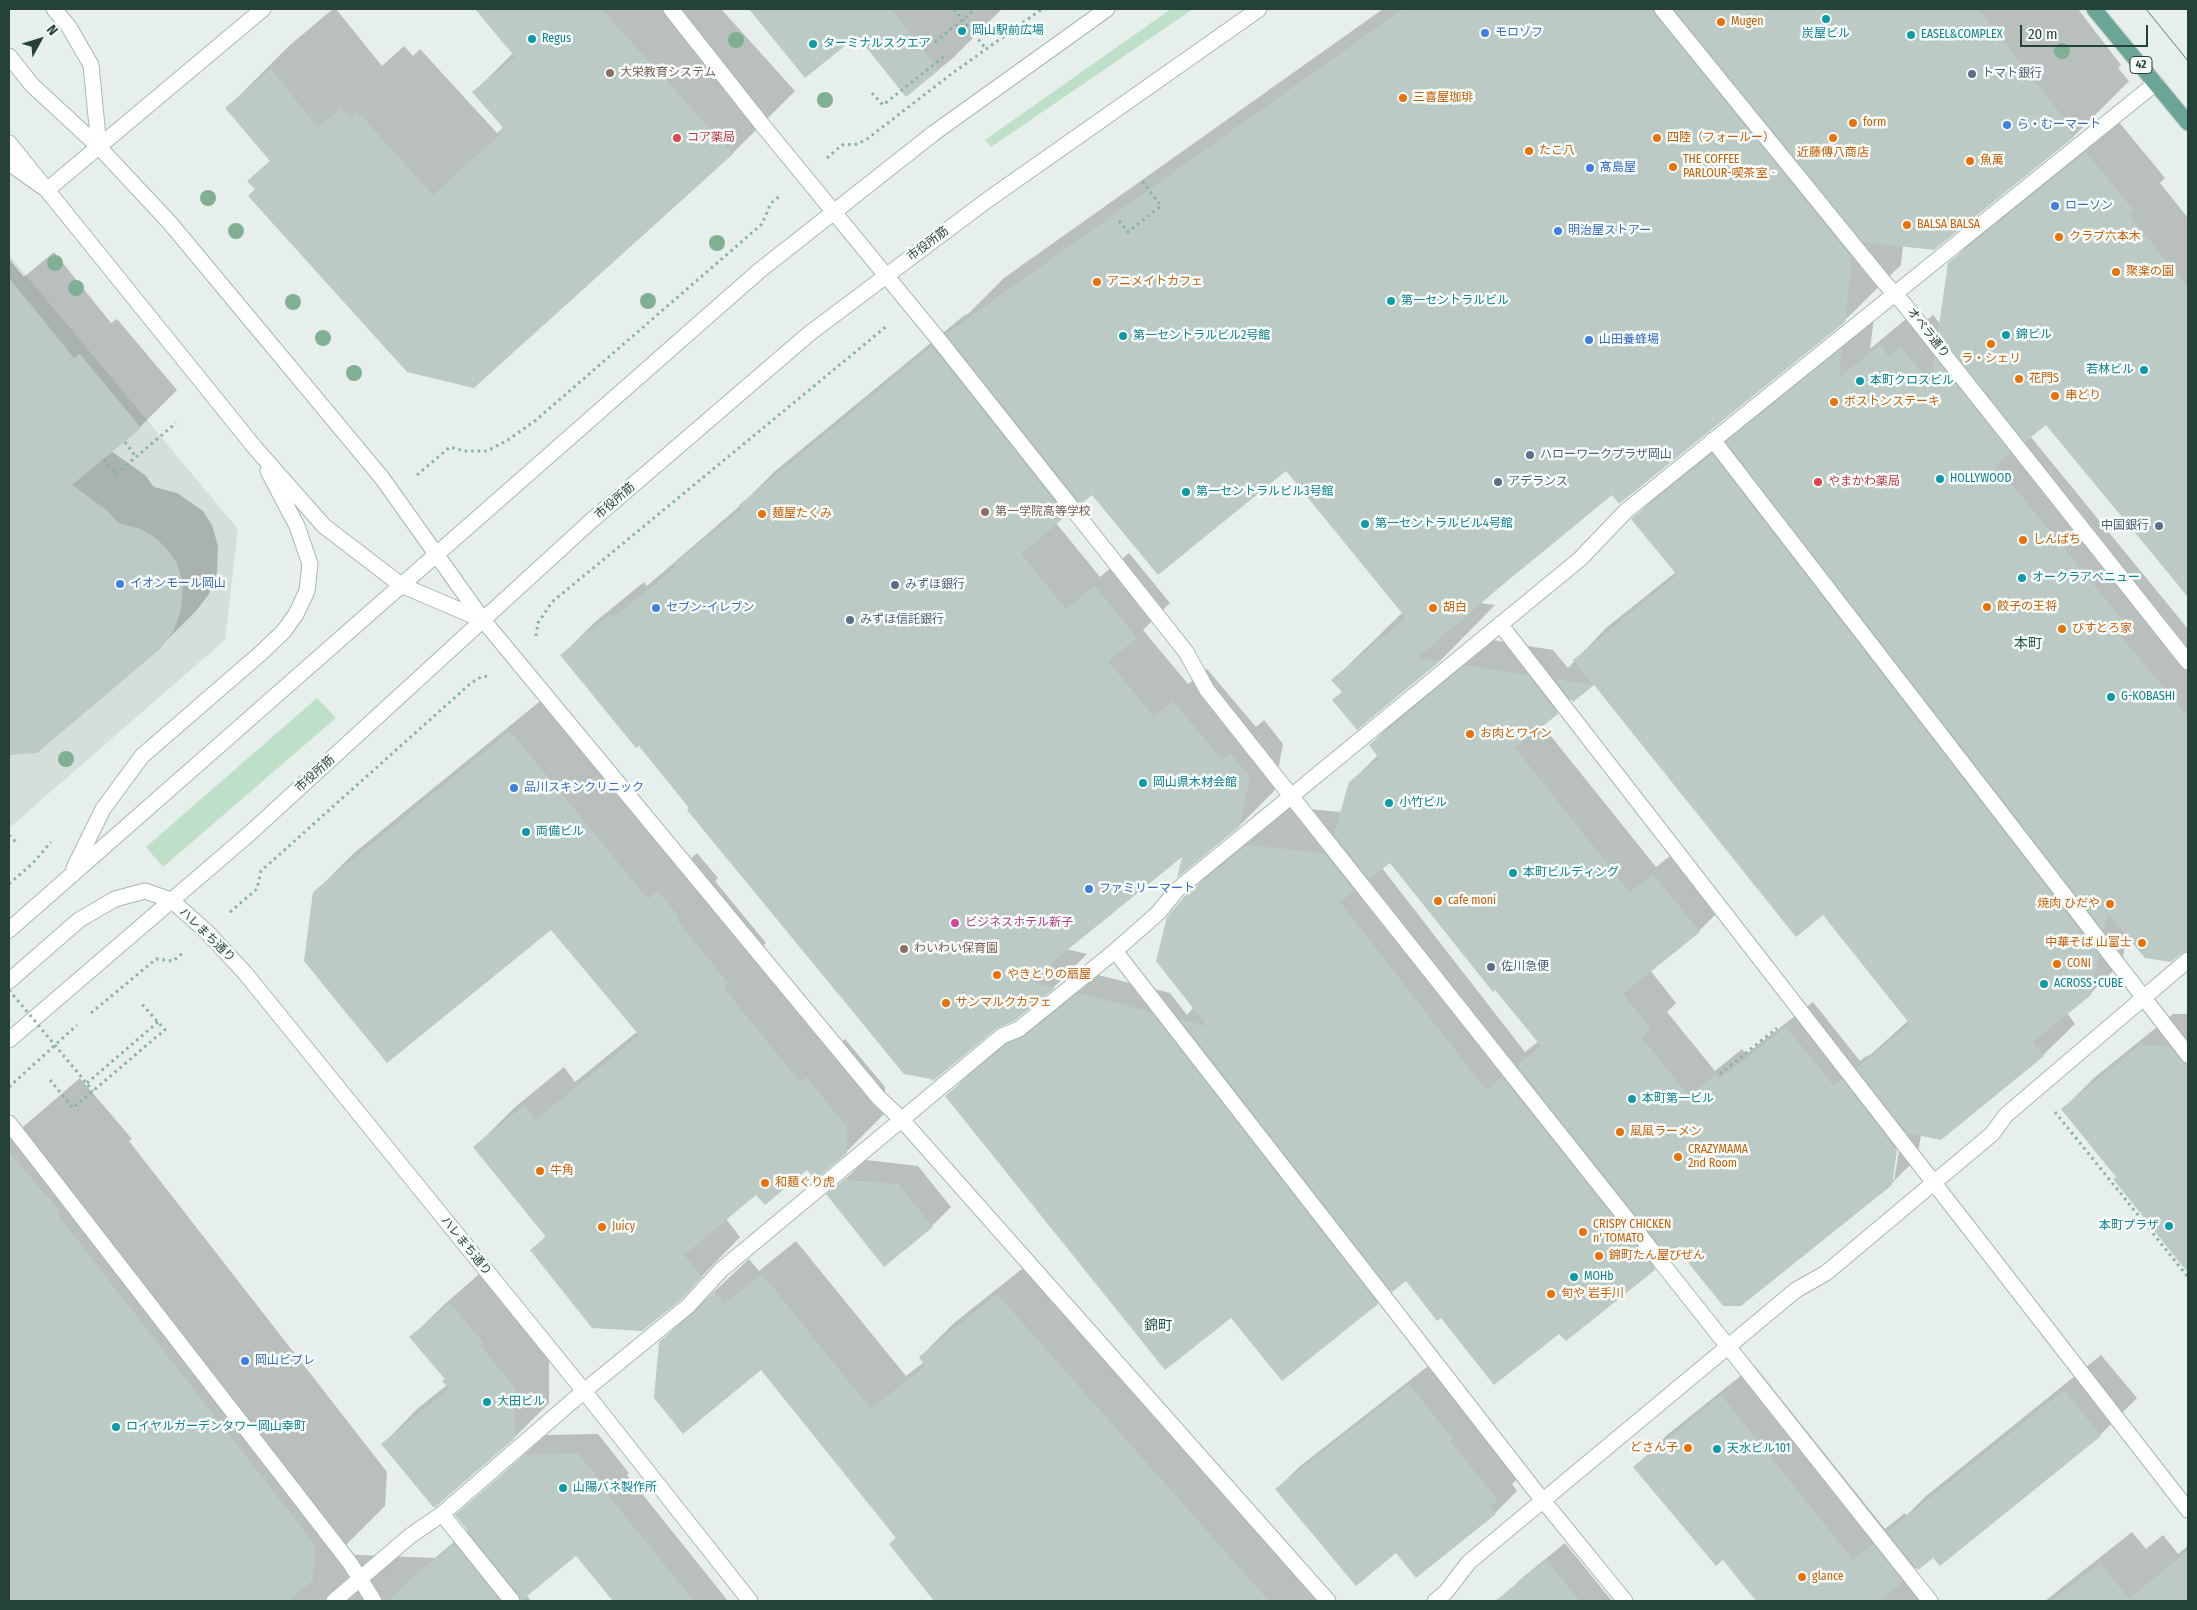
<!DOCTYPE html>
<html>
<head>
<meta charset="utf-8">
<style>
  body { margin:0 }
  #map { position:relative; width:2197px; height:1610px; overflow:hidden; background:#e6efeb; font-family:"Fira Sans Condensed",sans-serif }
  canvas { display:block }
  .frame { position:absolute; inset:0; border:10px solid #24423a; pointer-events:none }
  .north { position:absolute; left:15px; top:15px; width:50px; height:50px; -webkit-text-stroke:4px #f7fbf9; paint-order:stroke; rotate:51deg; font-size:14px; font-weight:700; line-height:20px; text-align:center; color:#24423a }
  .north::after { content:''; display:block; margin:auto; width:18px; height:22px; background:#24423a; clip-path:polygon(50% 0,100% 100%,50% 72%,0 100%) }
  .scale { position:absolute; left:2020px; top:25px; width:128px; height:22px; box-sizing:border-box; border:2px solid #24423a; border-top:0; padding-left:6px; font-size:15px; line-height:18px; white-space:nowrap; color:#24423a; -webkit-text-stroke:4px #f7fbf9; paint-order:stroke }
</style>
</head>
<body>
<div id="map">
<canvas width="2197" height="1610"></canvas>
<div class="frame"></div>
<div class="north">N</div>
<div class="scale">20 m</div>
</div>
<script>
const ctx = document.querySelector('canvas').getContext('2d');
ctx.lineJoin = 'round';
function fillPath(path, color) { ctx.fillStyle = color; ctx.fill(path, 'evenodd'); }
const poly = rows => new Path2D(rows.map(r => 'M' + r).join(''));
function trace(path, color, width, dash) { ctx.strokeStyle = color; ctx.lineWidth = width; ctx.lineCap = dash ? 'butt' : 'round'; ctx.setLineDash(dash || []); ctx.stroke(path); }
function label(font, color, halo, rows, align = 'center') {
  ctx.font = font + ' "Fira Sans Condensed","Noto Sans JP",sans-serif'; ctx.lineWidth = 5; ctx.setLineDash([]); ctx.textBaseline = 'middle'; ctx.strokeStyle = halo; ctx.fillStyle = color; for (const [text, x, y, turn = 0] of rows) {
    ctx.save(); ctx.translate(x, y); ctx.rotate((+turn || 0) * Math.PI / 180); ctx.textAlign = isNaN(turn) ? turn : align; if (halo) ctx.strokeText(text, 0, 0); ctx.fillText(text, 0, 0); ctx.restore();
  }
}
fillPath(poly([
  [9,255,238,529,225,640,9,828]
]), '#d4dfda');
fillPath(poly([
  [1171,9,1193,9,991,147,985,140],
  [317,698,336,718,163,867,146,847]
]), '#bfe0c8');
fillPath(poly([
  [333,9,336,9,382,66,404,46,413,56,420,49,497,133,504,127,474,92,513,53,477,9,721,9,795,91,732,154,473,386,249,181,271,160,227,108,290,45],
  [751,9,1002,9,953,58,907,95,857,35,806,77],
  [1383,9,2078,9,2121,65,2118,68,2129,81,2073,137,1903,245,1901,265,1844,321,1612,494,1479,603,1495,605,1440,661,1357,728,1334,700,1343,691,1333,680,1403,612,1286,469,1093,493,1080,501,1056,523,1100,577,1129,553,1170,603,1143,630,1188,684,1207,669,1256,727,1264,720,1283,744,1274,791,1240,825,1184,854,1066,949,1087,954,1054,987,1014,1020,995,1028,691,808,639,744,562,655,595,622,644,582,647,586,742,504,774,472,966,314,967,315,1004,278],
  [2118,121,2165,178,2160,183,2188,218,2188,595,2046,423,2030,436,2188,629,2188,950,2127,935,2122,962,2090,994,2067,1013,2075,1024,2043,1055,1941,1138,1921,1135,1917,1158,1891,1184,1679,1249,1669,1255,1654,1269,1566,1340,1560,1332,1441,1316,1406,1280,1391,1289,1377,1303,1231,1316,947,1096,966,1077,1027,1025,1045,1018,1098,975,1170,993,1187,1015,1194,1007,1185,898,1224,858,1287,807,1341,812,1350,783,1378,755,1370,745,1396,719,1492,640,1553,650,1568,668,1606,628,1676,572,1633,519,1664,488,1744,423,1745,425,1760,410,1874,318,1870,349,1912,314,1921,325,1933,315,1941,325,1949,264,1981,232],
  [1594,684,1823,913,1909,1020,1869,1056,1868,1055,1860,1061,1813,1002,1746,1054,1742,1049,1715,1071,1667,1012,1676,1003,1650,970,1699,931,1725,905,1679,849,1656,867,1542,725,1571,699,1573,700],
  [1390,862,1539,1041,1525,1052,1382,868],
  [1897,1145,1900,1145,1894,1180,1892,1180],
  [54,252,111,323,117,319,177,390,140,427,111,451,145,475,154,487,177,493,203,511,212,525,218,546,217,573,209,594,196,611,159,648,36,752,9,753,9,259,24,277],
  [550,693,688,861,697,853,718,878,715,881,766,943,761,947,839,1044,845,1039,885,1087,885,1113,846,1152,757,1193,726,1219,740,1237,681,1298,532,1250,546,1236,475,1147,514,1108,564,1067,575,1082,638,1031,551,928,314,893,354,853],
  [2173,1014,2188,1014,2188,1271,2115,1179,2117,1177,2063,1109,2095,1077],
  [80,1078,132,1139,129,1141,387,1472,385,1506,337,1554,435,1558,468,1530,457,1515,546,1435,598,1434,629,1473,627,1475,728,1601,613,1601,576,1554,526,1595,531,1601,9,1601,9,1139],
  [866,1160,918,1166,951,1207,932,1226,828,1195],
  [796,1241,906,1376,924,1362,920,1357,954,1323,1032,1261,1334,1601,936,1601,890,1544,897,1537,762,1368,660,1342,749,1259,759,1271],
  [485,1269,549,1353,549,1403,514,1438,383,1444,417,1409,447,1385,446,1379,411,1337,446,1303],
  [2101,1355,2137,1398,2100,1435,1912,1571,1936,1601,1757,1601,1723,1559,1635,1467,1667,1435,1754,1365,1885,1529,1905,1513,1907,1515,1926,1496],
  [1432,1363,1519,1477,1512,1484,1517,1491,1495,1513,1416,1577,1396,1552,1277,1489,1299,1467],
  [2132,1532,2146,1549,2163,1535,2178,1554,2188,1546,2188,1601,2045,1601],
  [1565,1543,1612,1601,1503,1601,1507,1598,1504,1595,1522,1578]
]), '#0003');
fillPath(poly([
  [475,9,601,9,733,154,474,388,407,372,248,196,255,189,247,181,270,161,225,108,271,69,318,128,341,108,350,118,357,111,433,195,505,130,472,92,515,57],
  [749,9,891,9,939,70,906,97,857,36,805,78],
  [1403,9,1653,9,1655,15,1852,258,1845,322,1619,504,1612,495,1500,587,1417,658,1440,661,1357,730,1332,700,1342,692,1331,680,1406,618,1286,471,1158,575,1092,495,1081,504,946,334],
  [1674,9,1978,9,2066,121,2063,124,2074,137,1934,250,1863,242],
  [2086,152,2134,211,2129,215,2188,288,2188,597,2046,425,2025,442,1938,332,1948,263],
  [9,278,74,358,80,354,141,428,72,485,108,511,118,523,140,529,156,538,166,548,176,562,183,583,181,610,173,632,160,649,37,753,9,755],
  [1880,345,1888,356,1900,346,1931,385,1935,358,2011,453,1996,465,2129,628,2120,635,2188,717,2188,951,2182,953,2171,962,2145,958,2108,913,2104,931,1726,442,1842,348,1839,378],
  [932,346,1066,516,1021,554,1066,609,1095,586,1137,638,1108,661,1154,717,1173,701,1222,760,1230,753,1250,777,1240,826,1177,878,1182,857,1029,981,1055,988,1014,1021,996,1029,933,1081,931,1079,904,1074,687,810,689,808,639,746,636,748,560,655,610,614,613,618,676,567,674,564,742,509,739,505],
  [1712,454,2099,955,2091,995,2033,1042,2044,1056,1941,1140,1907,1133,1856,1068,1910,1024,1823,915,1796,937,1594,685,1573,702,1555,679,1593,685,1573,660,1677,575,1631,519],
  [1465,665,1528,675,1558,714,1515,748,1630,892,1653,874,1700,932,1623,994,1651,1029,1641,1037,1689,1096,1716,1074,1720,1079,1786,1027,1834,1086,1842,1079,1897,1151,1892,1185,1741,1306,1723,1306,1679,1251,1670,1258,1517,1065,1541,1046,1495,990,1493,992,1390,863,1369,879,1334,834,1349,782,1379,758,1369,745],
  [510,731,648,899,658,891,680,918,677,920,728,983,723,987,800,1082,806,1077,847,1127,847,1153,815,1180,807,1170,765,1205,756,1195,684,1255,702,1277,682,1299,642,1331,592,1328,530,1250,546,1237,473,1147,524,1105,536,1120,639,1035,551,930,387,1063,304,961,313,892],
  [1247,845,1324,853,1354,891,1340,902,1486,1090,1502,1077,1655,1270,1566,1341,1559,1334,1494,1385,1441,1318,1437,1321,1406,1281,1392,1292,1180,1019,1207,1026,1156,961,1167,917,1184,897],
  [1078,993,1151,1012,1378,1304,1282,1381,1231,1318,1165,1370,945,1096,1007,1044,1025,1036],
  [2140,1045,2169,1046,2181,1061,2188,1064,2188,1273,2113,1179,2116,1177,2061,1109],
  [9,1152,60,1212,57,1214,315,1545,313,1580,289,1601,9,1601],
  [847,1177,847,1180,898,1184,933,1227,884,1267,826,1194],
  [762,1274,871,1409,925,1366,919,1357,997,1294,1269,1601,934,1601,889,1544,896,1538,761,1370,683,1434,654,1398,659,1342,694,1313,714,1292,724,1304],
  [450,1303,483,1343,480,1345,515,1388,515,1438,434,1508,381,1444,449,1389,442,1381,445,1379,409,1337],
  [1409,1384,1453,1439,1450,1441,1498,1500,1490,1506,1496,1514,1416,1578,1396,1553,1356,1586,1275,1489],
  [2064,1390,2101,1436,1940,1566,1933,1558,1918,1570,1887,1532],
  [1721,1395,1853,1560,1873,1544,1903,1582,1879,1601,1756,1601,1723,1560,1716,1566,1633,1467],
  [578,1453,610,1493,608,1495,694,1601,613,1601,576,1556,521,1601,519,1595,455,1515,525,1455],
  [454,1544,500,1601,388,1601,420,1571],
  [2188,1550,2188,1601,2051,1601,2100,1563,2129,1599],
  [1546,1560,1580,1601,1495,1601]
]), '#bbcac4');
const minor = poly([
  [54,9,69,27,91,65,99,147],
  [671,9,764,127,939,340,1186,652,1207,690,1930,1601],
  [1662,9,1883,281,1904,304,2188,662],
  [9,56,32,85,99,147,170,223,382,478,483,620,878,1097,902,1120,1328,1601],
  [9,143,256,449,324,526,401,585,483,620],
  [9,163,47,190,263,9],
  [1713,440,2188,1055],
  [1500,624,2188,1510],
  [74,868,103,809,142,756,261,653,284,631,296,614,307,591,310,564,297,526,268,471],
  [9,930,759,271,934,133,1107,9],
  [1115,951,1533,1488,1625,1601],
  [9,981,79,920,115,899,145,891,171,900,207,932,245,973,584,1391,750,1601],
  [9,1040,249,834,591,521,810,333,986,201,1259,9],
  [9,1123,350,1563,374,1601],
  [442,1514,512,1601],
  [334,1601,410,1536,442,1514,584,1391,688,1306,721,1270,1002,1036,1019,1029,1115,951,1158,913,1177,890,1580,559,1626,511,2156,83],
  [1435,1601,1446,1592,1469,1562,1796,1290,1826,1273,1992,1134,2006,1115,2188,960]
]);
const major = poly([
  [2094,9,2188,123]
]);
trace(minor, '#a8b8b2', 17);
trace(major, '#c2cac8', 17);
trace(poly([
  [954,9,986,49],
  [935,42,971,13,970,9],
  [872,93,883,105,947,54],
  [827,158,842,145,857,144,867,139,950,75,1042,9],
  [1119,221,1128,232,1161,206,1140,178],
  [125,442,136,457],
  [104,459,116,474,176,423],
  [417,475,450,447,464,451,487,451,508,440,536,420,762,224,771,203,781,195],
  [536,636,538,623,552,602,888,325],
  [9,835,16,842],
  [9,884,33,863,51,842],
  [230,912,257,889,261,871,471,683,481,677,490,676],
  [91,1013,156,959,173,961,184,952],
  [1720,1074,1777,1028],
  [50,1080,73,1108,155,1038,165,1030,141,1003],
  [87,1083,158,1022],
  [9,1087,77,1025],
  [2055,1112,2188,1277]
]), '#86b3a5', 3, [2.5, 4]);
trace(minor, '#fff', 15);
trace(major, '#6aa596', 15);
trace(poly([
  [2146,9,2188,61]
]), '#5f7d75', 1);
trace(poly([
  [9,990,93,1091]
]), '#86b3a5', 3, [2.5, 4]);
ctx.fillStyle = '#80af93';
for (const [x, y] of [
  [736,40],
  [2062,51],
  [825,100],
  [208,198],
  [236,231],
  [717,243],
  [55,263],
  [76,288],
  [648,301],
  [293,302],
  [323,338],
  [354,373],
  [66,759]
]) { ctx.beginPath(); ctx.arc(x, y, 8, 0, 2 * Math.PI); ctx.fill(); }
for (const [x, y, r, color] of [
  [1826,19,5,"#0f9aa8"],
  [1721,22,5,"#e8710a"],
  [962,31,5,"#0f9aa8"],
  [1485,33,5,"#3f7fe0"],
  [1911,35,5,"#0f9aa8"],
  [532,39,5,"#0f9aa8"],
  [813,44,5,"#0f9aa8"],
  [610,73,5,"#8d6e63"],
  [1972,74,5,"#5c6f8a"],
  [1403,98,5,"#e8710a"],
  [1853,123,5,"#e8710a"],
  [2007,125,5,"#3f7fe0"],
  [677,138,5,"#e0444e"],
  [1657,138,5,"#e8710a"],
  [1833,138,5,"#e8710a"],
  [1529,151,5,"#e8710a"],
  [1970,161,5,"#e8710a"],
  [1673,167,5,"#e8710a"],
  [1590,168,5,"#3f7fe0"],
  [2055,206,5,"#3f7fe0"],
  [1907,225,5,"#e8710a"],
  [1558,231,5,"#3f7fe0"],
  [2059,237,5,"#e8710a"],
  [2116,272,5,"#e8710a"],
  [1097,282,5,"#e8710a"],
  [1391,301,5,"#0f9aa8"],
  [2006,335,5,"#0f9aa8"],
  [1123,336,5,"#0f9aa8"],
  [1589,340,5,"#3f7fe0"],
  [1991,344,5,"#e8710a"],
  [2144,370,5,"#0f9aa8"],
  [2019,379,5,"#e8710a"],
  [1860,381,5,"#0f9aa8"],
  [2055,396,5,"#e8710a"],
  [1834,402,5,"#e8710a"],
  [1530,455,5,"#5c6f8a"],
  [1940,479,5,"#0f9aa8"],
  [1498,482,5,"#5c6f8a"],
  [1818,482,5,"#e0444e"],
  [1186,492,5,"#0f9aa8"],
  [985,512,5,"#8d6e63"],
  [762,514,5,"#e8710a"],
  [1365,524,5,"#0f9aa8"],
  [2159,526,5,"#5c6f8a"],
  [2023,540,5,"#e8710a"],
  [2022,578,5,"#0f9aa8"],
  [120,584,5,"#3f7fe0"],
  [895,585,5,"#5c6f8a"],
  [1987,607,5,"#e8710a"],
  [656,608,5,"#3f7fe0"],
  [1433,608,5,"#e8710a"],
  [850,620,5,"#5c6f8a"],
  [2062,629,5,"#e8710a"],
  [2111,697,5,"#0f9aa8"],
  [1470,734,5,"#e8710a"],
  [1143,783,5,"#0f9aa8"],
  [514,788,5,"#3f7fe0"],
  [1389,803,5,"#0f9aa8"],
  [526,832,5,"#0f9aa8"],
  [1513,873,5,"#0f9aa8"],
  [1089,889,5,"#3f7fe0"],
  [1438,901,5,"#e8710a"],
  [2110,904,5,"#e8710a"],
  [955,923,5,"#d1479c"],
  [2142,943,5,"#e8710a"],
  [904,949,5,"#8d6e63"],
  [2057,964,5,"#e8710a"],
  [1491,967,5,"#5c6f8a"],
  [997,975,5,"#e8710a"],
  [2044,984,5,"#0f9aa8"],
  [946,1003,5,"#e8710a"],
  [1632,1099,5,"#0f9aa8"],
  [1620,1132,5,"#e8710a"],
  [1678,1157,5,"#e8710a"],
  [540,1171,5,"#e8710a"],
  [765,1183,5,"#e8710a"],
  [2169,1226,5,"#0f9aa8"],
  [602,1227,5,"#e8710a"],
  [1583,1232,5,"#e8710a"],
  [1599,1256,5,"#e8710a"],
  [1574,1277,5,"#0f9aa8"],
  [1551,1294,5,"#e8710a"],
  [245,1361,5,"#3f7fe0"],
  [487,1402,5,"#0f9aa8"],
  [116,1427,5,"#0f9aa8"],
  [1688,1448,5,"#e8710a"],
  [1717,1449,5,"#0f9aa8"],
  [563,1488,5,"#0f9aa8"],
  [1802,1577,5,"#e8710a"]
]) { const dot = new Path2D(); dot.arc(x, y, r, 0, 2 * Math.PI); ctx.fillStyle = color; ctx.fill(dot); trace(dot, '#f7fbf9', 2); }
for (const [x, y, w] of [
  [2141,65,22]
]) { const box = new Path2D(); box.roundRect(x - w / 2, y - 8.5, w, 17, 4); ctx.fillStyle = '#f7fbf9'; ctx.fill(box); trace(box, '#24423a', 1); }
label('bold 11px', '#24423a', null, [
  ["42",2141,65]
]);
label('12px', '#c56008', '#f7fbf9', [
  ["Mugen",1731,22],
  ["三喜屋珈琲",1413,98],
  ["form",1863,123],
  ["四陸（フォールー）",1667,138],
  ["たこ八",1539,151],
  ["近藤傳八商店",1833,153,"center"],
  ["THE COFFEE",1683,160],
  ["PARLOUR-喫茶室‐",1683,174],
  ["魚萬",1980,161],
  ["BALSA BALSA",1917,225],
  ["クラブ六本木",2069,237],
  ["聚楽の園",2126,272],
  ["アニメイトカフェ",1107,282],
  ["ラ・シェリ",1991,359,"center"],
  ["花門S",2029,379],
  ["串どり",2065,396],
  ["ボストンステーキ",1844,402],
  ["麺屋たくみ",772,514],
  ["しんぱち",2033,540],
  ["餃子の王将",1997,607],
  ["胡白",1443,608],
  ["びすとろ家",2072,629],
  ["お肉とワイン",1480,734],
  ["cafe moni",1448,901],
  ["焼肉 ひだや",2100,904,"right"],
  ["中華そば 山富士",2132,943,"right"],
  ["CONI",2067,964],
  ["やきとりの扇屋",1007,975],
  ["サンマルクカフェ",956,1003],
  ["風風ラーメン",1630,1132],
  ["CRAZYMAMA",1688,1150],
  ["2nd Room",1688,1164],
  ["牛角",550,1171],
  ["和麺ぐり虎",775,1183],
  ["CRISPY CHICKEN",1593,1225],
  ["n' TOMATO",1593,1239],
  ["Juicy",612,1227],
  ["錦町たん屋びぜん",1609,1256],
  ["旬や 岩手川",1561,1294],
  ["どさん子",1678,1448,"right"],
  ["glance",1812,1577]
], 'left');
label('12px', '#0d838f', '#f7fbf9', [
  ["岡山駅前広場",972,31],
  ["炭屋ビル",1826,34,"center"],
  ["EASEL&COMPLEX",1921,35],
  ["Regus",542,39],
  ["ターミナルスクエア",823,44],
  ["第一セントラルビル",1401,301],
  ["錦ビル",2016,335],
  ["第一セントラルビル2号館",1133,336],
  ["若林ビル",2134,370,"right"],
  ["本町クロスビル",1870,381],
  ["HOLLYWOOD",1950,479],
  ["第一セントラルビル3号館",1196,492],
  ["第一セントラルビル4号館",1375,524],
  ["オークラアベニュー",2032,578],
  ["G-KOBASHI",2121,697],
  ["岡山県木材会館",1153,783],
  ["小竹ビル",1399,803],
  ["両備ビル",536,832],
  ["本町ビルディング",1523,873],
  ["ACROSS･CUBE",2054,984],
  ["本町第一ビル",1642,1099],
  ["本町プラザ",2159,1226,"right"],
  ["MOHb",1584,1277],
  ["大田ビル",497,1402],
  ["ロイヤルガーデンタワー岡山幸町",126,1427],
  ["天水ビル101",1727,1449],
  ["山陽バネ製作所",573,1488]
], 'left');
label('12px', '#366cbe', '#f7fbf9', [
  ["モロゾフ",1495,33],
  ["ら・むーマート",2017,125],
  ["髙島屋",1600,168],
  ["ローソン",2065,206],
  ["明治屋ストアー",1568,231],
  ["山田養蜂場",1599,340],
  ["イオンモール岡山",130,584],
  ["セブン-イレブン",666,608],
  ["品川スキンクリニック",524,788],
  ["ファミリーマート",1099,889],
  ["岡山ビブレ",255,1361]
], 'left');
label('12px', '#785e54', '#f7fbf9', [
  ["大栄教育システム",620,73],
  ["第一学院高等学校",995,512],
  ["わいわい保育園",914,949]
], 'left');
label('12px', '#4e5e75', '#f7fbf9', [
  ["トマト銀行",1982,74],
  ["ハローワークプラザ岡山",1540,455],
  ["アデランス",1508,482],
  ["中国銀行",2149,526,"right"],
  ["みずほ銀行",905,585],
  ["みずほ信託銀行",860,620],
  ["佐川急便",1501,967]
], 'left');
label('12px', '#be3a42', '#f7fbf9', [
  ["コア薬局",687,138],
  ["やまかわ薬局",1828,482]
], 'left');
label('12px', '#24423a', '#f7fbf9', [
  ["市役所筋",928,244,-37],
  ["オペラ通り",1928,333,52],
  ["市役所筋",615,501,-41],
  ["市役所筋",315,774,-42],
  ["ハレまち通り",207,935,44],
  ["ハレまち通り",466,1246,51]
]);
label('12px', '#b23c85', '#f7fbf9', [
  ["ビジネスホテル新子",965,923]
], 'left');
label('14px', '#1f5548', '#f7fbf9', [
  ["本町",2028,644],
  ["錦町",1158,1326]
]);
</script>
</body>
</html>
